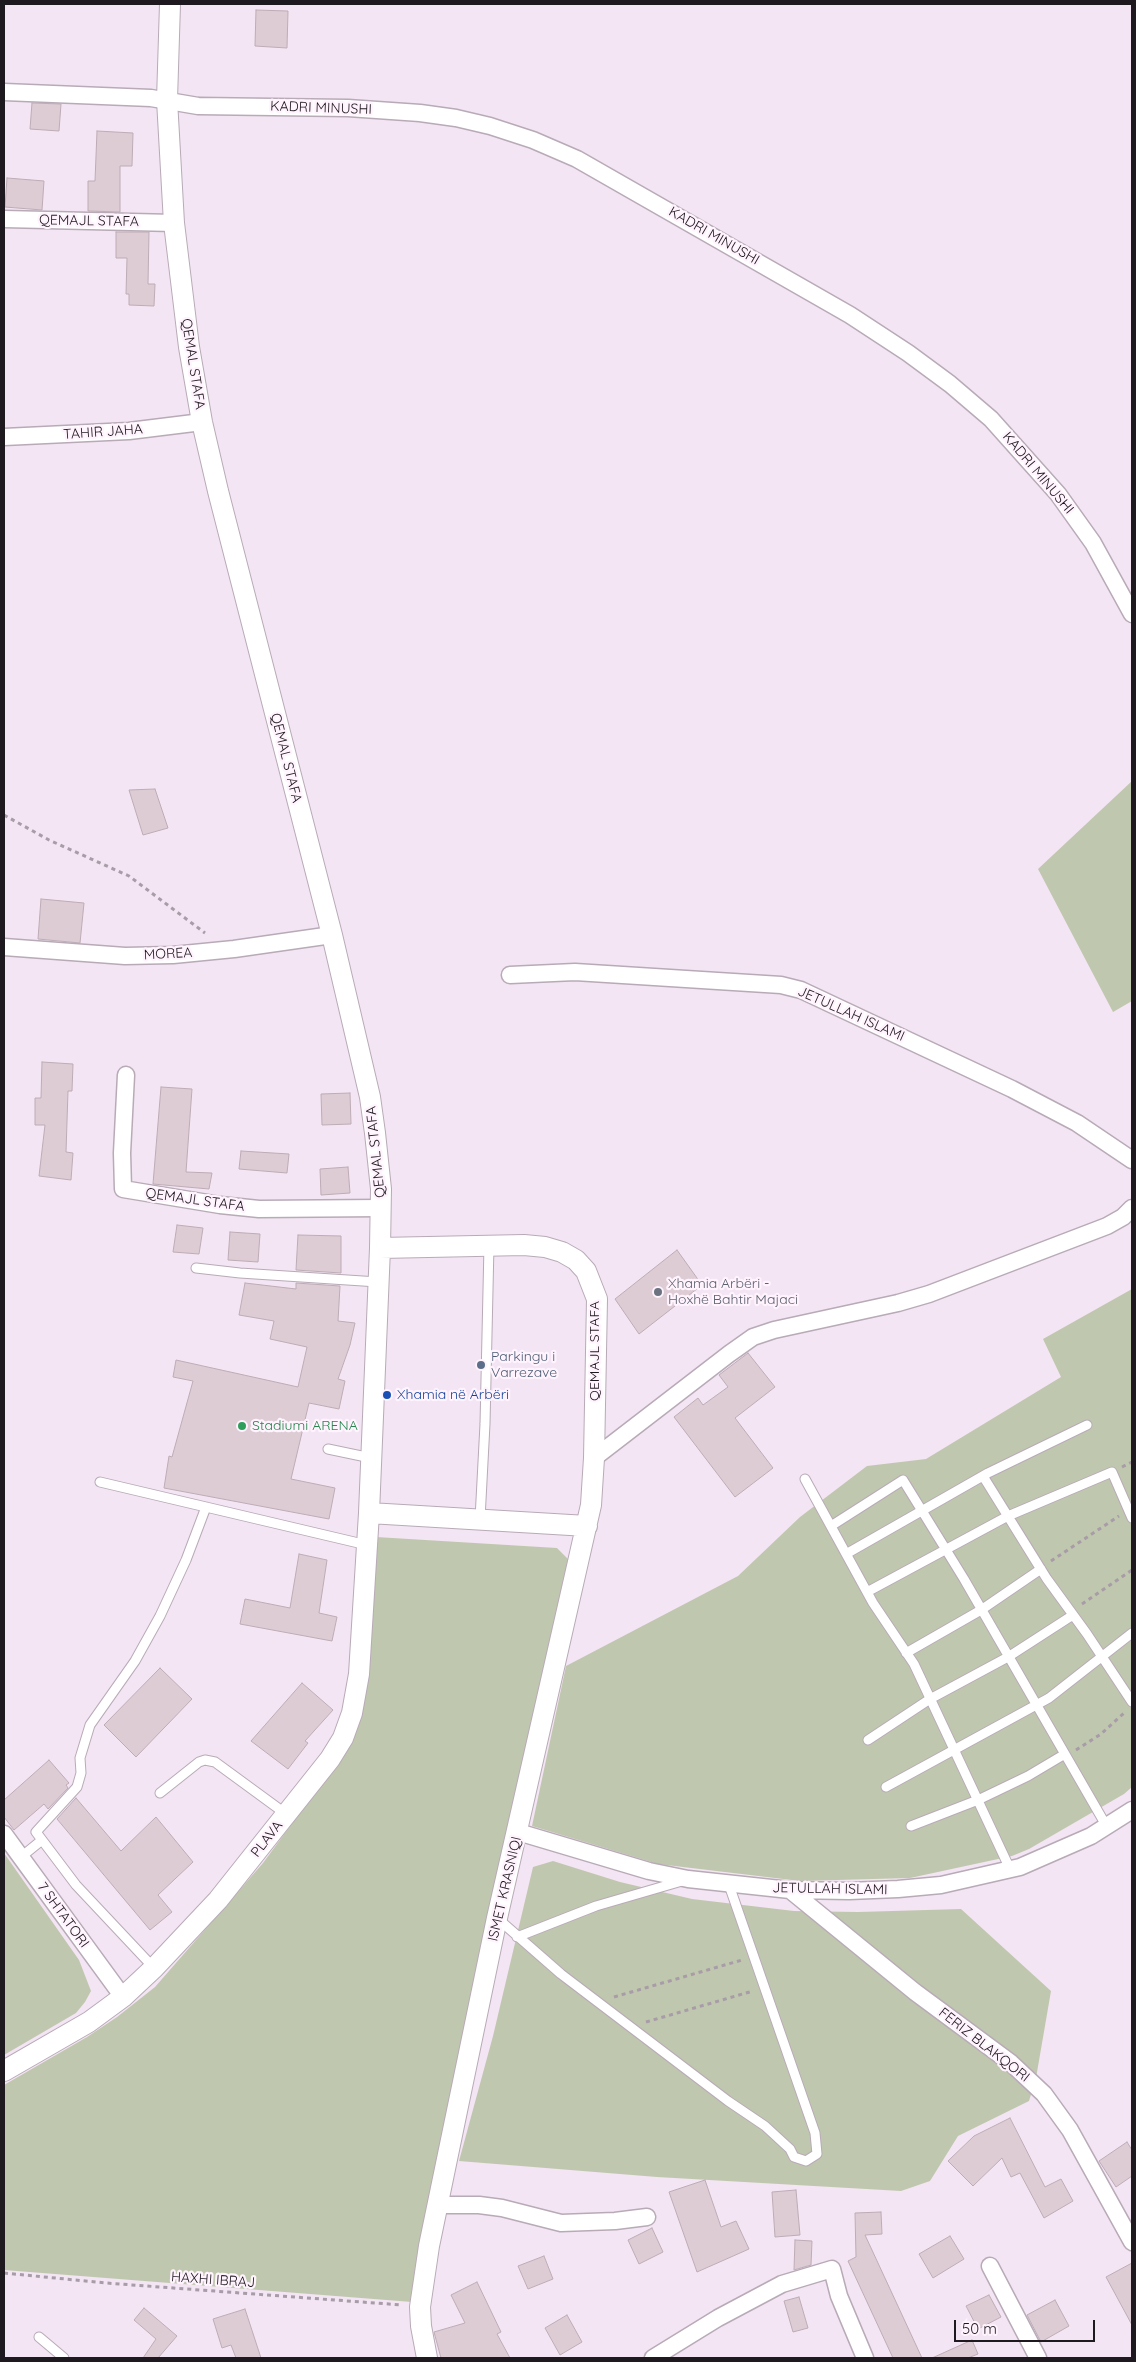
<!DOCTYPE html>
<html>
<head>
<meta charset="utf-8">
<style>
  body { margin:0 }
  #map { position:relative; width:1136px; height:2362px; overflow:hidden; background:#f3e5f3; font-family:Quicksand,sans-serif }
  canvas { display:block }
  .frame { position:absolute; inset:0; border:5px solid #1e191e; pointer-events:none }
  .scale { position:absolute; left:954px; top:2320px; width:141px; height:22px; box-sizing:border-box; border:2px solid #1e191e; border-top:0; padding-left:6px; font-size:15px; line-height:18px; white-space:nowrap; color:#1e191e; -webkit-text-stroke:4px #fff3fe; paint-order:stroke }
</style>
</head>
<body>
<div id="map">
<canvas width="1136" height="2362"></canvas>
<div class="frame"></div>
<div class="scale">50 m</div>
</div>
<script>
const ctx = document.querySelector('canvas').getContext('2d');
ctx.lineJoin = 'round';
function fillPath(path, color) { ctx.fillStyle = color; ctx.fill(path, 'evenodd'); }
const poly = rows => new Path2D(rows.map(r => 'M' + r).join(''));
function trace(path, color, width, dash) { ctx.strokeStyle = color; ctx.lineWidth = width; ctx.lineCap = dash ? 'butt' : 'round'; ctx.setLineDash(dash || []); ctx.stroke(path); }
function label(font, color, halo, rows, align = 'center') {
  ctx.font = font + ' Quicksand,sans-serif'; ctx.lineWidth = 4.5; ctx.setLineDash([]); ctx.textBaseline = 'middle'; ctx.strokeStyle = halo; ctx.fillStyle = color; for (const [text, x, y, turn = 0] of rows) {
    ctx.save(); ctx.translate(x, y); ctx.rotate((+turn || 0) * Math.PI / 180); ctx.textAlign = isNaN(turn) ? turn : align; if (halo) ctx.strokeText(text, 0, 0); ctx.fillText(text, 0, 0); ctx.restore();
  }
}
fillPath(poly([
  [1132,781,1132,1001,1113,1012,1038,869],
  [1132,1289,1132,1787,1124,1794,1029,1849,1012,1856,910,1878,800,1881,658,1864,532,1826,566,1666,738,1576,800,1517,867,1466,926,1459,1061,1377,1043,1339],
  [376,1537,557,1548,568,1559,412,2302,4,2270,4,2085,87,2037,117,2017,155,1987,263,1863,343,1754],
  [4,1853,79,1960,91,1991,85,2002,76,2013,4,2055],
  [553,1861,620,1882,692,1899,794,1911,858,1912,961,1909,1051,1991,1036,2078,1029,2101,958,2136,930,2181,901,2191,657,2177,459,2161,493,2036,533,1867]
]), '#c0c7af');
const building = poly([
  [256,10,288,11,287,48,255,46,256,10],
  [32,103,61,104,59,131,30,129,32,103],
  [97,131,133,133,132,166,120,166,120,212,88,211,88,181,95,181,97,131],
  [7,178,44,181,42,210,5,207,7,178],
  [116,232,149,232,148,284,155,284,154,306,129,305,129,294,126,294,127,258,116,258,116,232],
  [155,789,168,828,143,835,129,790,155,789],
  [41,899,84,903,80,943,38,939,41,899],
  [42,1062,73,1064,72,1091,68,1091,66,1152,73,1153,71,1180,39,1176,45,1125,35,1125,35,1098,41,1098,42,1062],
  [161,1087,192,1089,186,1172,212,1173,209,1189,153,1184,161,1087],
  [350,1093,351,1124,322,1125,321,1094,350,1093],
  [241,1151,289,1154,287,1173,239,1169,241,1151],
  [348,1167,350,1193,321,1195,320,1169,348,1167],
  [177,1225,203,1228,199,1254,173,1252,177,1225],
  [230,1232,260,1234,258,1262,228,1260,230,1232],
  [298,1235,341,1236,341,1273,296,1270,298,1235],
  [677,1250,702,1285,639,1334,615,1299,677,1250],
  [245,1283,296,1289,296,1283,340,1286,338,1321,355,1323,350,1345,338,1379,345,1381,339,1409,309,1403,291,1479,335,1488,329,1519,164,1488,169,1456,172,1457,193,1381,173,1377,176,1360,298,1387,307,1347,270,1339,274,1321,239,1315,245,1283],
  [748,1353,775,1387,735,1418,773,1468,735,1497,674,1417,698,1398,703,1405,728,1387,719,1375,748,1353],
  [299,1554,327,1560,319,1613,337,1617,332,1641,240,1624,245,1599,290,1608,299,1554],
  [160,1668,192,1699,136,1757,104,1725,160,1668],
  [302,1683,333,1710,305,1741,308,1743,288,1769,251,1741,302,1683],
  [49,1760,69,1783,66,1785,68,1788,48,1809,44,1804,14,1830,4,1817,4,1800,49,1760],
  [76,1798,121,1851,156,1817,193,1862,158,1895,172,1912,150,1930,57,1819,76,1798],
  [1010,2118,1045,2187,1061,2179,1073,2201,1044,2218,1020,2173,1011,2177,1002,2158,973,2186,948,2161,974,2136,1010,2118],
  [1127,2142,1132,2150,1132,2176,1116,2187,1099,2161,1127,2142],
  [705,2180,721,2227,736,2221,749,2249,697,2272,669,2192,705,2180],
  [796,2190,800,2235,775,2237,772,2192,796,2190],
  [881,2212,882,2234,865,2235,922,2358,893,2358,848,2261,856,2257,855,2213,881,2212],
  [652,2228,663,2252,639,2264,628,2240,652,2228],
  [950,2236,964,2259,933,2278,919,2254,950,2236],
  [795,2240,812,2241,811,2265,794,2270,795,2240],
  [544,2256,553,2279,528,2289,518,2266,544,2256],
  [1132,2263,1132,2325,1106,2277,1132,2263],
  [477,2282,501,2332,497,2334,510,2358,441,2358,434,2332,465,2323,451,2295,477,2282],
  [989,2295,1001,2317,978,2329,966,2306,989,2295],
  [799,2297,808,2328,793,2332,784,2301,799,2297],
  [1055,2300,1069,2326,1041,2342,1027,2315,1055,2300],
  [144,2308,177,2336,158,2358,143,2358,156,2339,134,2320,144,2308],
  [245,2309,261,2358,236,2358,231,2345,222,2348,213,2319,245,2309],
  [567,2315,582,2342,560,2355,545,2328,567,2315],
  [972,2340,978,2354,968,2358,932,2358,972,2340]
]);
fillPath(building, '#deccd5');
trace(building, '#bdacb5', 1);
const service = poly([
  [196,1268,240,1273,378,1282],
  [328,1449,371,1458],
  [983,1476,1047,1579,1087,1634,1132,1702],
  [805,1479,873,1603,914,1664,1010,1869],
  [100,1482,367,1545],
  [480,1519,485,1424,489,1245],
  [831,1526,903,1480,964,1579,1107,1827],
  [846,1554,988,1473,1087,1425],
  [867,1592,1008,1516,1112,1472,1132,1518],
  [906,1653,981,1610,1041,1569],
  [868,1740,930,1699,1008,1657,1073,1615],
  [886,1787,1049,1698,1132,1633],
  [160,1793,199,1762,205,1760,215,1762,286,1814],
  [911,1826,978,1800,1028,1776,1065,1754],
  [21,1857,42,1840],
  [497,1918,561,1974,728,2101,765,2126,790,2149,794,2157,806,2161,817,2154,815,2133,729,1885],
  [517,1937,596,1906,682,1881],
  [154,1968,76,1885,36,1832,77,1787,81,1773,80,1758,90,1725,135,1661,160,1616,186,1560,206,1507],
  [39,2337,64,2358]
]);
const minor = poly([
  [4,92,151,98,198,106,348,108,420,113,456,118,490,126,533,140,577,159,850,315,908,353,950,384,991,419,1058,494,1093,543,1132,614],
  [4,219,174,223],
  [4,437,129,431,202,422],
  [4,947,125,956,173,955,234,949,332,935],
  [510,975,575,972,781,985,801,990,1012,1089,1077,1123,1132,1160],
  [126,1075,122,1153,123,1189,220,1205,259,1209,381,1208],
  [594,1458,729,1354,753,1337,774,1330,898,1303,929,1294,1107,1226,1123,1217,1132,1208],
  [518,1832,649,1871,688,1879,790,1890,849,1891,898,1889,941,1885,1020,1867,1091,1836,1132,1810],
  [4,1834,123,1997],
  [790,1890,915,1992,1011,2063,1044,2094,1070,2130,1132,2242],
  [437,2205,479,2205,502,2208,561,2223,615,2221,647,2217],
  [990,2266,1038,2358],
  [653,2358,718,2318,782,2284,832,2269,839,2296,865,2358]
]);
const tertiary = poly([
  [380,1248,524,1245,545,1247,562,1252,576,1260,586,1271,597,1299,594,1458,591,1505,497,1918,429,2246,420,2307,421,2326,427,2358],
  [369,1513,587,1526],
  [4,2071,89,2022,123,1997,154,1968,218,1900,330,1759,343,1738,352,1713,359,1674,369,1513,380,1248,381,1189,375,1133,370,1097,332,935,218,491,202,422,189,347,174,223,167,100,170,4]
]);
trace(service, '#b8abb7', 11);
trace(minor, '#b8abb7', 19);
trace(tertiary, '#b8abb7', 22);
trace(poly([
  [4,815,49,840,129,876,205,933],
  [1122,1467,1132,1462],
  [1051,1561,1119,1516],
  [1082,1604,1132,1570],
  [1076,1750,1101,1734,1124,1713],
  [614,1997,742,1960],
  [646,2022,753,1991],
  [4,2273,106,2283,402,2305]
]), '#a79ca7', 3, [4, 4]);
trace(service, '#fff', 9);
trace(minor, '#fff', 16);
trace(tertiary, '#fff', 20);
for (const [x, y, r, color] of [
  [658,1292,5,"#6b7280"],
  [481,1365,5,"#5c6f8a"],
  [387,1395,5,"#1a4fb4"],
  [242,1426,5,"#2e9e5b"]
]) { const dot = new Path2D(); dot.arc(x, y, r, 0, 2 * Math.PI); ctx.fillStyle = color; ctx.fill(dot); trace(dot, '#fff3fe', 2); }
label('14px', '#1e191e', '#fff3fe', [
  ["KADRI MINUSHI",321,108,2],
  ["QEMAJL STAFA",89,221,1],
  ["KADRI MINUSHI",714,236,30],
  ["QEMAL STAFA",193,364,81],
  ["TAHIR JAHA",103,432,-4],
  ["KADRI MINUSHI",1038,473,50],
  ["QEMAL STAFA",286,758,76],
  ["MOREA",168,954,-3],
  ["JETULLAH ISLAMI",851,1014,24],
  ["QEMAL STAFA",376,1152,-96],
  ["QEMAJL STAFA",195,1200,8],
  ["QEMAJL STAFA",595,1351,-90],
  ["PLAVA",267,1839,-52],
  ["ISMET KRASNIQI",505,1889,-77],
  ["JETULLAH ISLAMI",830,1889,1],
  ["7 SHTATORI",63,1915,54],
  ["FERIZ BLAKQORI",984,2045,38],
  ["HAXHI IBRAJ",213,2280,4]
]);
label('14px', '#5b616d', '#fff3fe', [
  ["Xhamia Arbëri -",668,1284],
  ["Hoxhë Bahtir Majaci",668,1300]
], 'left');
label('14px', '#4e5e75', '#fff3fe', [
  ["Parkingu i",491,1357],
  ["Varrezave",491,1373]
], 'left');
label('14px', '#164399', '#fff3fe', [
  ["Xhamia në Arbëri",397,1395]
], 'left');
label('14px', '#27864d', '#fff3fe', [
  ["Stadiumi ARENA",252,1426]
], 'left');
</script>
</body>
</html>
